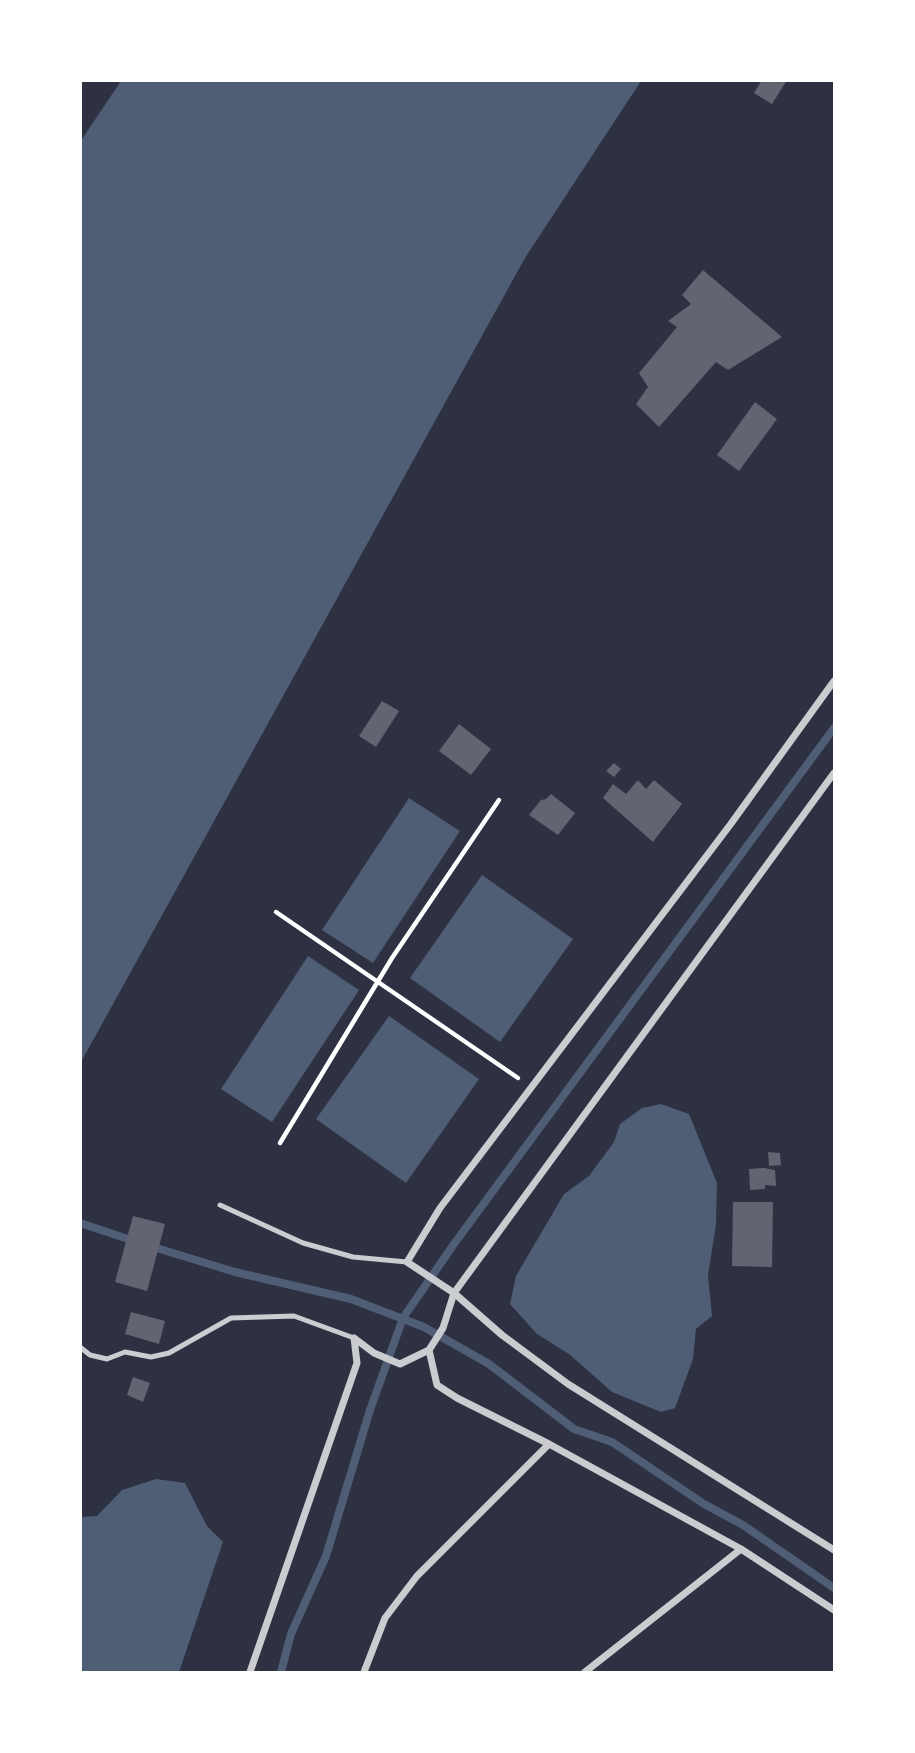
<!DOCTYPE html>
<html>
<head>
<meta charset="utf-8">
<style>
  body { margin:0 }
  #map { position:relative; width:915px; height:1753px; overflow:hidden; background:#2d3142; font-family:Quicksand,sans-serif }
  canvas { display:block }
  .frame { position:absolute; inset:0; border:82px solid #fff; pointer-events:none }
</style>
</head>
<body>
<div id="map">
<canvas width="915" height="1753"></canvas>
<div class="frame"></div>
</div>
<script>
const ctx = document.querySelector('canvas').getContext('2d');
ctx.lineJoin = 'round';
function fillPath(path, color) { ctx.fillStyle = color; ctx.fill(path, 'evenodd'); }
const poly = rows => new Path2D(rows.map(r => 'M' + r).join(''));
function trace(path, color, width, dash) { ctx.strokeStyle = color; ctx.lineWidth = width; ctx.lineCap = dash ? 'butt' : 'round'; ctx.setLineDash(dash || []); ctx.stroke(path); }
fillPath(poly([
  [121,81,641,81,525,258,81,1062,80,142],
  [409,798,460,831,373,963,322,930],
  [482,875,573,939,500,1042,410,978],
  [308,956,359,990,272,1122,221,1089],
  [389,1016,479,1079,406,1183,316,1119],
  [661,1104,689,1114,717,1183,716,1225,708,1275,712,1316,696,1329,693,1359,675,1408,661,1412,612,1392,569,1354,537,1334,510,1304,516,1276,564,1194,589,1176,614,1142,620,1124,642,1108],
  [156,1479,185,1483,207,1526,223,1542,179,1672,81,1672,81,1517,97,1516,122,1490]
]), '#4f5d75');
trace(poly([
  [80,1223,134,1241],
  [150,1246,235,1272,351,1299,424,1327,489,1364,574,1429,612,1442,704,1504,743,1525,834,1588],
  [281,1672,291,1634,326,1556,370,1410,403,1318,454,1244,834,728]
]), '#4f5d75', 8);
fillPath(poly([
  [762,80,787,80,772,104,754,93],
  [703,270,782,337,728,370,716,362,659,427,636,404,648,387,639,373,677,327,668,321,691,304,682,295],
  [755,402,777,419,739,471,717,455],
  [382,701,399,711,376,747,359,736],
  [459,724,491,749,471,775,439,751],
  [614,763,621,769,614,777,606,771],
  [638,780,646,789,654,780,682,804,653,842,603,798,613,784,626,794],
  [551,794,575,813,558,835,529,815,541,800,546,799],
  [768,1152,780,1153,781,1165,769,1166],
  [764,1168,775,1170,776,1186,765,1185,765,1189,750,1190,749,1169],
  [733,1202,773,1202,772,1267,732,1266],
  [133,1216,165,1224,147,1291,115,1282],
  [131,1312,165,1321,159,1344,125,1334],
  [133,1377,150,1383,143,1402,127,1395]
]), '#626471');
trace(poly([
  [276,912,518,1078],
  [280,1143,392,958,499,800]
]), '#fff', 4.5);
trace(poly([
  [220,1205,303,1243,353,1257,407,1262],
  [80,1347,90,1355,107,1359,125,1352,151,1357,169,1353,231,1318,294,1316,354,1338]
]), '#caccd0', 5);
trace(poly([
  [834,681,730,825,440,1208,407,1262,454,1293,502,1335,568,1384,834,1550],
  [354,1338,374,1353,400,1364,429,1350,437,1385,457,1398,549,1444,741,1549,834,1610],
  [429,1350,443,1328,454,1293,834,773],
  [250,1672,357,1363,354,1338],
  [364,1672,385,1618,417,1576,549,1444],
  [585,1672,741,1549]
]), '#caccd0', 7);
</script>
</body>
</html>
